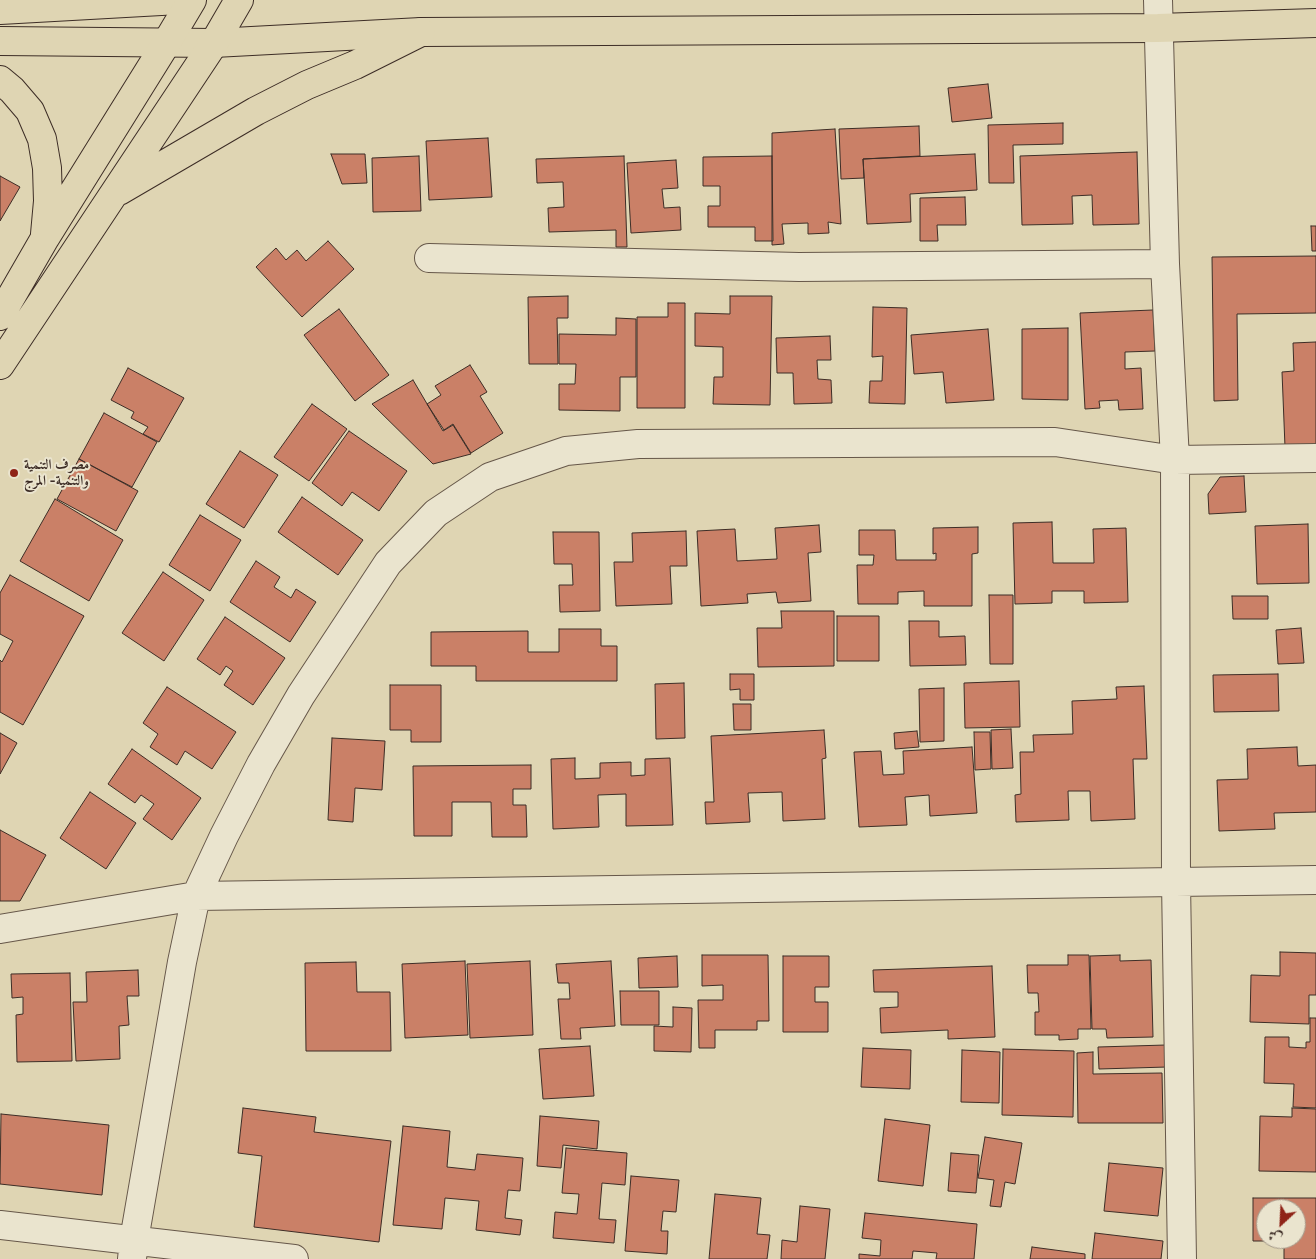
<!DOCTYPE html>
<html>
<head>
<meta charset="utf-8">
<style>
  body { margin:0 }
  #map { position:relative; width:1316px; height:1259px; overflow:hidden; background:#dfd5b3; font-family:"Libre Caslon Text",Amiri,serif }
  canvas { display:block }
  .north { position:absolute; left:1256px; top:1199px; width:50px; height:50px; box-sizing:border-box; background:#eae4ce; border:1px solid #a59b8b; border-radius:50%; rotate:205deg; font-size:14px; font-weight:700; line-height:20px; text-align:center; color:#3d2d26 }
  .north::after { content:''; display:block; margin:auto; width:18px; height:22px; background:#8f2418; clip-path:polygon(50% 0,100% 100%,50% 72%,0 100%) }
</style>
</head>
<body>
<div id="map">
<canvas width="1316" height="1259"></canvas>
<div class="north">ش</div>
</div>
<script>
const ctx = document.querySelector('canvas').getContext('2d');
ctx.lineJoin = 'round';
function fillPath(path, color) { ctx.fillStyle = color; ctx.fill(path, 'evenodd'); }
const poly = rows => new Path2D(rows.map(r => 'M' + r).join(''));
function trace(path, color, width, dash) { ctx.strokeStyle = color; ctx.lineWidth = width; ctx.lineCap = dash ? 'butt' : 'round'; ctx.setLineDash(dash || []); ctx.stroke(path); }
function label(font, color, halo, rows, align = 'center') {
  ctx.font = font + ' "Libre Caslon Text",Amiri,serif'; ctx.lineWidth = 4; ctx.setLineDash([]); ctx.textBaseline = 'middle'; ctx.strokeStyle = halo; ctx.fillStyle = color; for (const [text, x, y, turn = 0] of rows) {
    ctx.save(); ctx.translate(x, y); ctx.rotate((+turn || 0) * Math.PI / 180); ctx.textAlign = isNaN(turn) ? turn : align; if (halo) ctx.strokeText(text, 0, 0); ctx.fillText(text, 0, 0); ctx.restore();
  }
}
const building = poly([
  [988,84,992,118,952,122,948,88,988,84],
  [1063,123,1063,144,1013,145,1014,183,989,183,988,125,1063,123],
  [919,126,920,156,863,159,864,178,841,179,839,129,919,126],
  [835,129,841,224,828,222,829,233,808,234,808,223,782,224,784,244,772,245,772,133,835,129],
  [488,138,492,197,429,200,426,141,488,138],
  [1137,152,1139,224,1093,225,1092,195,1072,196,1073,224,1022,225,1020,156,1137,152],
  [331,154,365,154,367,183,342,184,331,154],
  [975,154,977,190,910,194,911,222,867,224,863,159,975,154],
  [419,156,421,211,373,212,372,158,419,156],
  [624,156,627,247,616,247,616,230,549,232,548,208,564,207,563,182,537,183,536,159,624,156],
  [772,156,773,241,755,241,755,227,708,227,708,206,720,206,720,186,703,186,703,157,772,156],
  [676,160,678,188,662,189,664,208,680,207,681,230,631,233,627,163,676,160],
  [0,176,20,187,0,221,0,176],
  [965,197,966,225,937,225,938,241,920,241,920,198,965,197],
  [1311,226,1316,226,1316,251,1312,251,1311,226],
  [328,241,354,269,302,317,256,267,276,248,286,260,297,250,306,261,328,241],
  [1316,256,1316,313,1237,314,1238,400,1214,401,1212,257,1316,256],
  [568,296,568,318,557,318,558,364,529,364,528,297,568,296],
  [730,296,772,296,770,405,713,404,714,377,723,377,723,347,695,346,695,313,730,314,730,296],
  [668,303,685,303,685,408,637,408,637,317,668,317,668,303],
  [873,307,907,308,905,404,869,403,870,381,882,381,883,356,872,357,873,307],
  [339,309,389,375,355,401,304,335,339,309],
  [1153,310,1155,351,1125,352,1125,369,1141,368,1143,409,1119,410,1118,400,1099,401,1100,408,1085,409,1080,313,1153,310],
  [616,318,636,319,636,377,620,377,620,411,559,410,559,384,575,384,576,364,559,364,559,334,616,335,616,318],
  [1068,328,1068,400,1022,399,1022,329,1068,328],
  [988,329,994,400,946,403,943,372,914,374,911,335,988,329],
  [830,336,831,360,817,360,818,379,831,380,832,403,794,404,793,373,777,373,776,338,830,336],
  [1316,342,1316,446,1285,447,1282,372,1294,371,1293,343,1316,342],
  [470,365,487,392,480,396,503,433,471,453,453,424,444,430,427,404,441,395,435,386,470,365],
  [128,368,184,398,159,442,143,434,148,427,131,418,134,412,111,400,128,368],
  [413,380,443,431,453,425,471,454,433,464,372,404,413,380],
  [312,404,347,429,309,481,274,457,312,404],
  [104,413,157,442,132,487,79,459,104,413],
  [349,431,407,471,379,511,352,492,342,506,312,483,349,431],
  [240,451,278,475,244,528,206,504,240,451],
  [79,459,138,491,116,531,57,499,79,459],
  [1244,476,1246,512,1209,514,1208,494,1220,477,1244,476],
  [302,497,363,540,338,575,278,532,302,497],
  [55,499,123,540,89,601,20,561,55,499],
  [200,515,241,540,210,591,169,565,200,515],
  [1052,522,1053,563,1094,563,1093,529,1126,528,1128,602,1084,603,1084,591,1052,591,1052,603,1015,604,1013,523,1052,522],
  [1308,524,1309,583,1257,584,1255,526,1308,524],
  [819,525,821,552,808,553,811,601,778,603,776,592,747,594,748,603,701,606,697,531,735,529,737,561,777,559,775,528,819,525],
  [978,527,978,553,972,554,972,606,924,606,924,591,898,592,898,604,858,604,857,565,873,565,874,555,859,555,859,530,895,530,896,560,936,560,936,553,933,554,933,528,978,527],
  [686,531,687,566,670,566,672,604,616,606,614,562,633,562,632,533,686,531],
  [553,532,599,532,600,611,560,612,559,585,573,585,572,564,554,564,553,532],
  [256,561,280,577,274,587,291,598,296,589,316,602,290,642,230,602,256,561],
  [163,572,204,600,164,661,122,633,163,572],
  [10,575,84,616,23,725,0,712,0,660,2,662,13,641,0,634,0,593,10,575],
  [989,595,1013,595,1013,664,990,664,989,595],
  [1232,596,1268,596,1268,619,1233,619,1232,596],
  [781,611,834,611,834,666,758,667,757,628,782,628,781,611],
  [837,616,879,616,879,661,837,661,837,616],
  [225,617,285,658,253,705,224,685,233,671,226,666,220,675,197,659,225,617],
  [909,621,939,621,939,637,965,636,966,665,910,666,909,621],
  [1301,628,1304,663,1278,664,1276,630,1301,628],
  [559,629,601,629,601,646,617,646,617,681,476,681,476,666,431,666,431,632,528,631,528,652,559,652,559,629],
  [730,674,754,674,754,700,740,700,740,689,730,690,730,674],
  [1278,674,1279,711,1214,712,1213,675,1278,674],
  [1019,681,1020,727,965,728,964,683,1019,681],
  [684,683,685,738,656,739,655,684,684,683],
  [390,685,441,685,441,742,411,742,411,730,390,730,390,685],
  [1144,686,1147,759,1133,759,1135,819,1091,821,1090,791,1068,791,1069,820,1016,822,1015,795,1021,794,1020,752,1034,752,1033,735,1073,734,1072,701,1117,699,1116,687,1144,686],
  [167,687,236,732,212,769,185,751,177,765,150,747,158,734,143,723,167,687],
  [944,688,944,741,920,742,919,689,944,688],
  [733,704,751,704,751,730,734,730,733,704],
  [1011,729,1013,768,992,769,991,730,1011,729],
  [824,730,826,758,822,759,825,819,783,821,782,792,748,793,750,822,706,824,705,802,714,802,711,736,824,730],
  [917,731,919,747,895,749,894,733,917,731],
  [974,732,990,732,991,769,975,770,974,732],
  [0,733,17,743,0,774,0,733],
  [332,738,385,741,382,790,355,788,353,822,328,820,332,738],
  [972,747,977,813,930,816,929,795,905,797,907,825,859,827,854,752,881,751,883,775,904,774,903,751,972,747],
  [1297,747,1298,766,1316,765,1316,812,1274,813,1275,829,1219,831,1217,780,1248,779,1247,749,1297,747],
  [132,749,201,798,172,840,143,819,154,804,141,795,135,803,108,784,132,749],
  [575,758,575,779,600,778,600,763,631,762,631,776,645,775,645,759,670,758,673,825,626,826,626,794,598,795,599,827,553,829,551,759,575,758],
  [531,765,531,789,513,789,513,805,526,805,527,837,492,837,491,802,452,802,452,836,414,836,413,766,531,765],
  [90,792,136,823,106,869,60,838,90,792],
  [0,830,46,855,20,901,0,901,0,830],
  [1280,952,1316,953,1316,995,1309,995,1309,1024,1250,1022,1251,975,1280,976,1280,952],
  [702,955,768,955,769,1021,757,1021,757,1030,715,1030,715,1048,699,1048,698,1000,723,1000,723,985,702,986,702,955],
  [1068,955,1089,955,1091,1029,1078,1029,1078,1039,1059,1040,1059,1035,1035,1035,1035,1012,1039,1012,1038,993,1028,993,1027,965,1068,965,1068,955],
  [1120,955,1120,961,1151,960,1153,1037,1107,1038,1106,1029,1092,1029,1090,956,1120,955],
  [677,956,678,987,639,988,638,958,677,956],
  [783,956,829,956,829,987,815,987,815,1002,828,1002,828,1032,783,1032,783,956],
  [465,961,468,1035,405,1038,402,964,465,961],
  [530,961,533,1035,470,1038,467,964,530,961],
  [611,961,615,1026,580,1028,581,1039,561,1039,558,999,570,999,569,983,558,983,556,964,611,961],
  [356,962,357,992,390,992,391,1051,306,1051,305,963,356,962],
  [992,966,995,1037,948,1039,948,1030,881,1033,880,1008,898,1007,898,992,874,992,873,970,992,966],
  [138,970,139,996,127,996,129,1025,119,1026,120,1059,76,1061,73,1002,87,1002,86,972,138,970],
  [70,973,72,1061,17,1062,16,1015,23,1014,23,997,12,998,11,974,70,973],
  [620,991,659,991,659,1025,621,1025,620,991],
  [673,1007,692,1008,691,1052,654,1051,654,1026,673,1027,673,1007],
  [1310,1018,1316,1018,1316,1108,1293,1107,1294,1084,1264,1083,1265,1037,1289,1037,1289,1047,1306,1048,1306,1042,1310,1042,1310,1018],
  [1166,1045,1167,1067,1099,1069,1098,1047,1166,1045],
  [590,1046,594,1096,543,1099,539,1049,590,1046],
  [863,1048,911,1050,910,1089,861,1087,863,1048],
  [1003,1049,1074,1051,1073,1117,1002,1115,1003,1049],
  [962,1050,1000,1052,999,1103,961,1102,962,1050],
  [1093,1052,1093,1074,1162,1073,1163,1123,1078,1123,1077,1053,1093,1052],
  [243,1108,316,1117,314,1132,391,1141,379,1242,254,1227,262,1156,238,1153,243,1108],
  [1292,1108,1316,1109,1316,1172,1259,1171,1260,1116,1292,1117,1292,1108],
  [1,1114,109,1125,102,1195,0,1184,1,1114],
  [540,1116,599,1121,597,1149,563,1145,561,1168,537,1166,540,1116],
  [885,1119,930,1125,923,1186,878,1181,885,1119],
  [403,1126,450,1131,447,1167,475,1170,477,1154,523,1158,520,1191,508,1190,505,1218,522,1220,520,1235,476,1230,479,1201,445,1198,442,1229,393,1225,403,1126],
  [985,1137,1022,1143,1015,1184,1005,1182,1001,1207,990,1206,994,1180,978,1178,985,1137],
  [566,1148,627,1153,625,1185,602,1183,599,1219,616,1220,614,1243,553,1238,555,1212,577,1214,579,1194,562,1193,566,1148],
  [951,1153,979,1155,976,1193,948,1191,951,1153],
  [1109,1163,1163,1168,1158,1216,1104,1211,1109,1163],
  [631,1176,679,1180,676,1212,663,1211,661,1231,668,1231,667,1254,625,1251,631,1176],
  [715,1194,761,1198,757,1234,770,1235,767,1259,709,1259,715,1194],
  [1253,1198,1316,1198,1316,1259,1284,1259,1284,1241,1253,1241,1253,1198],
  [1266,1209,1296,1209,1296,1239,1266,1239,1266,1209],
  [800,1206,830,1209,825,1259,781,1259,782,1240,797,1242,800,1206],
  [865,1213,977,1224,974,1259,936,1259,937,1253,913,1251,912,1259,859,1259,859,1254,880,1256,881,1240,862,1238,865,1213],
  [1095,1233,1163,1241,1161,1259,1092,1259,1095,1233],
  [1032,1247,1085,1254,1085,1259,1030,1259,1032,1247]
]);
fillPath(building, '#ca8067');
trace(building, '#3d2d26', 1);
const minor = poly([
  [1158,0,1165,264,1175,460,1176,882,1182,1259],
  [429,258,799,267,1165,264],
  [0,929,196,896,1316,880],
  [0,1225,294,1259],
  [132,1259,134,1240,182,962,196,896,224,836,261,764,301,695,388,563,436,513,490,477,566,451,638,444,1055,442,1175,460,1316,458]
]);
const primary = poly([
  [0,10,179,0],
  [0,41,214,43,421,32,1158,28,1316,23]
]);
const trunk = poly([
  [0,80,12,90,30,111,42,139,47,168,48,201,45,234],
  [119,191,256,111,307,85,355,65,421,32],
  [0,316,45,238,167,42,192,0],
  [0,365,214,43,239,0]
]);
trace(minor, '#665749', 30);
trace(primary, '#3d2d26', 30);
trace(trunk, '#3d2d26', 30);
trace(minor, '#eae4ce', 28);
trace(primary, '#dfd5b3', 28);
trace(trunk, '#dfd5b3', 28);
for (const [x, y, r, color] of [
  [14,473,5,"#8f2418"]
]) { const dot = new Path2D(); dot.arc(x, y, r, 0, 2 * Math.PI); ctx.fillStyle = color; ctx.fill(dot); trace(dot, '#eae4ce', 2); }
label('bold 14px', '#3d2d26', '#eae4ce', [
  ["مصرف التنمية",24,465],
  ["والتنمية- المرج",24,481]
], 'left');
</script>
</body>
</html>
